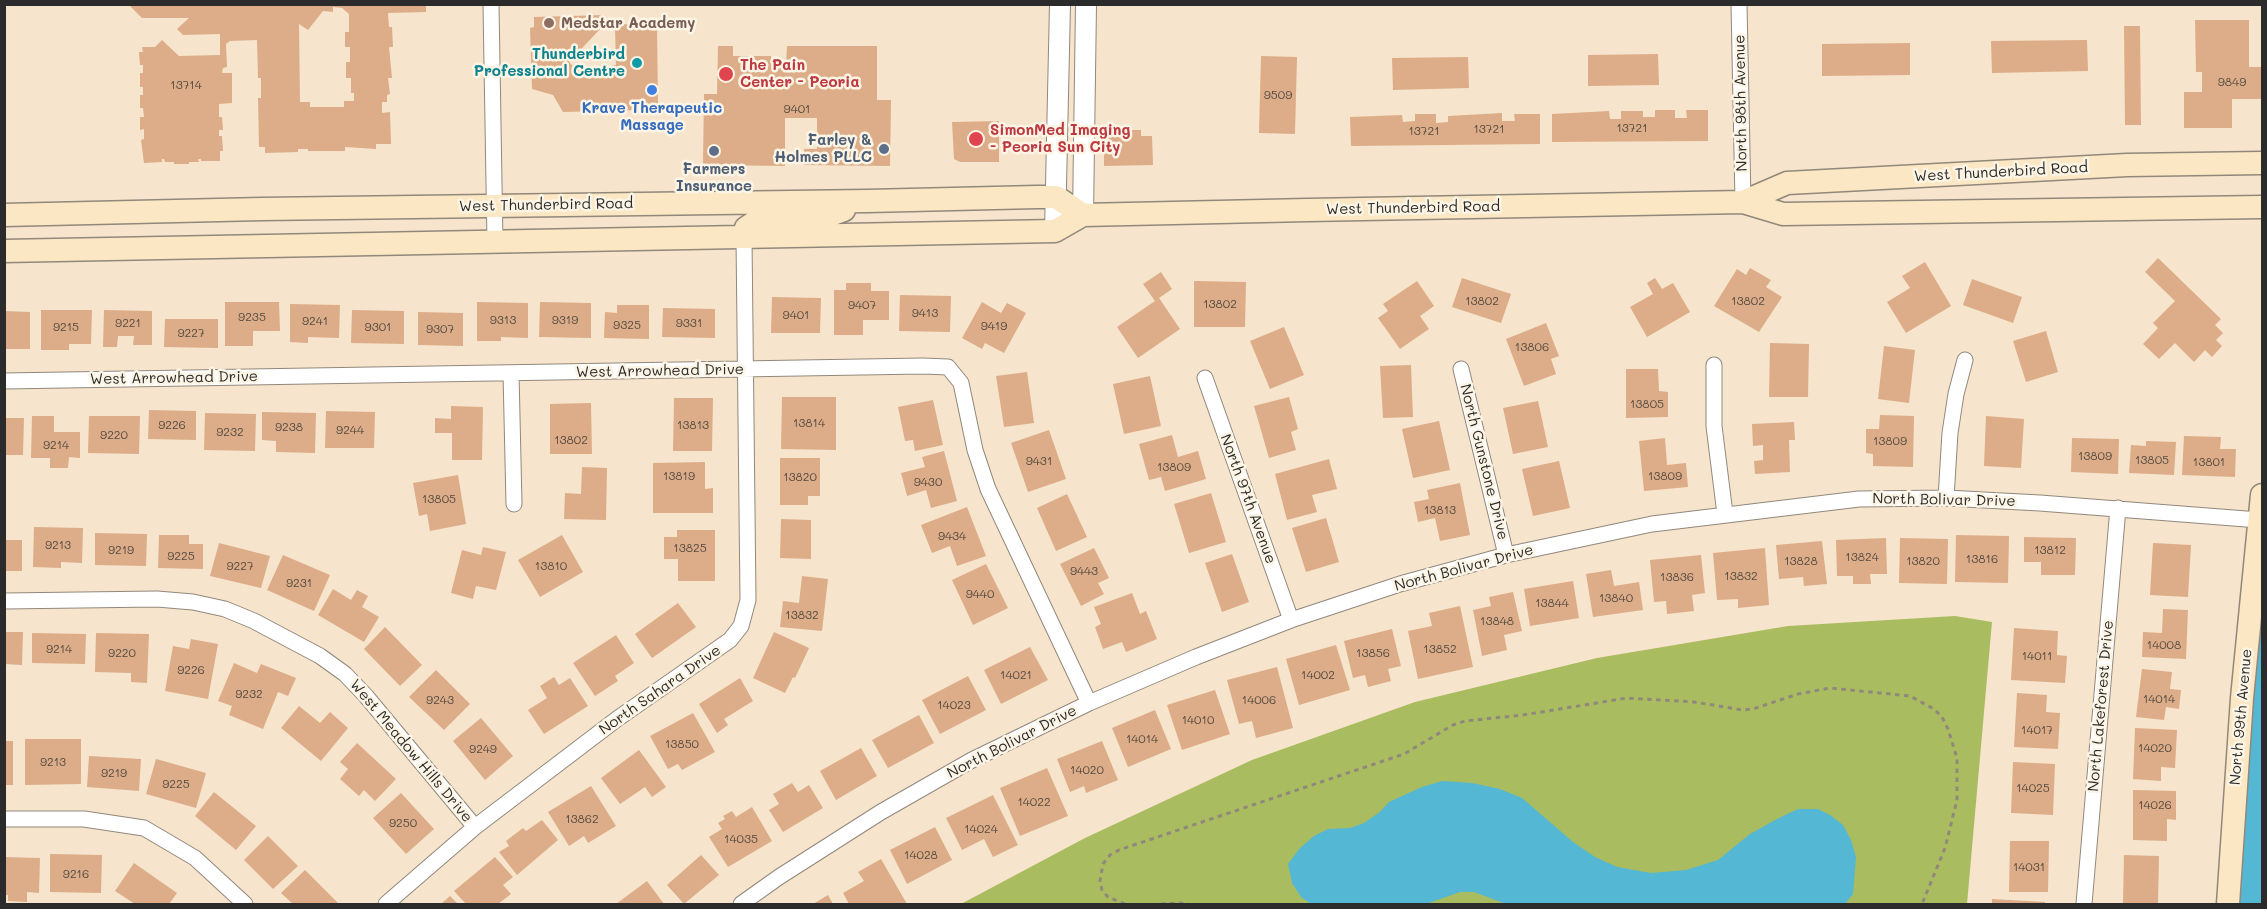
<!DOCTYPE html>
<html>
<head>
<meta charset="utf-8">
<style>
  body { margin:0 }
  #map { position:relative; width:2267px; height:909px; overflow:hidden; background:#f7e4cc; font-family:Mali,sans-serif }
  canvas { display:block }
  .frame { position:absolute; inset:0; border:6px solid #2b2b2b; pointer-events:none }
</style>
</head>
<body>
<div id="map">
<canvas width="2267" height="909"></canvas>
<div class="frame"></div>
</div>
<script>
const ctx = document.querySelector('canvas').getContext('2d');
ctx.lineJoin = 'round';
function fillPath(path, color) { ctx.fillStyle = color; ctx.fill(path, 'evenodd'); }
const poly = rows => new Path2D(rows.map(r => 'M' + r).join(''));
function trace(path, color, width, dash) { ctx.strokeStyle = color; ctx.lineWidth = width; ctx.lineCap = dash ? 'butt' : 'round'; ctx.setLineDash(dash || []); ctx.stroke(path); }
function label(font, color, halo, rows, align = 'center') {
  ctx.font = font + ' Mali,sans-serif'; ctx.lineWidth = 5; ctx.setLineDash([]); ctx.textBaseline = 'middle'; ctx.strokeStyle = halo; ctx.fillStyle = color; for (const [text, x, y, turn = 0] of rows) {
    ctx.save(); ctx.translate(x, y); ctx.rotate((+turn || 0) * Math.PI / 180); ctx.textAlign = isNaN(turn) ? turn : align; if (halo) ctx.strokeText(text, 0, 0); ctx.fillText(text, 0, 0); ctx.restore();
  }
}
fillPath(poly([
  [1955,616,1992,622,1967,904,961,904,1085,838,1252,760,1415,702,1597,658,1788,626]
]), '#aabc60');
fillPath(poly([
  [2262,605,2262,904,2239,904,2245,786],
  [1442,781,1472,783,1500,789,1522,798,1573,842,1595,857,1617,867,1651,873,1686,870,1718,860,1750,834,1779,818,1798,809,1818,809,1830,815,1843,825,1851,840,1856,857,1853,894,1845,904,1506,904,1474,892,1460,892,1426,904,1311,904,1301,897,1292,883,1288,864,1300,848,1314,836,1328,829,1350,828,1364,823,1380,812,1389,802,1422,787]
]), '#54b7d3');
fillPath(poly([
  [132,4,426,4,426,12,388,13,389,27,392,27,393,47,389,47,392,78,388,78,390,94,387,95,387,102,382,102,382,113,390,112,391,144,376,144,376,149,345,147,345,151,308,151,308,149,298,149,298,152,265,153,265,147,259,147,258,98,261,98,261,78,258,78,257,40,230,41,226,44,227,67,223,68,222,73,232,73,232,103,219,104,219,117,222,117,223,130,219,130,219,136,222,136,223,151,220,151,220,161,201,161,201,159,198,159,199,162,189,162,189,164,174,164,174,162,165,162,164,159,162,159,162,162,144,163,141,140,144,139,144,129,140,130,140,117,144,117,143,108,140,108,140,95,143,95,143,87,140,87,140,73,143,73,143,65,140,65,139,52,143,52,142,47,155,47,162,40,179,56,220,55,220,34,183,35,177,29,189,18,142,18,130,6],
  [333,7,342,8,349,14,349,32,345,32,345,47,350,47,350,62,346,62,346,78,351,78,351,93,354,93,354,101,344,101,344,107,310,107,310,102,300,102,299,24,308,30,323,11,333,12],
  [604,15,605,25,657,23,658,104,645,104,645,110,563,112,553,95,532,89,530,28,534,27,534,17],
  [602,27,615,27,616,65,612,65,612,68,581,69,573,66,569,62],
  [2195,20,2249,20,2249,67,2262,67,2262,99,2232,99,2232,128,2184,128,2184,92,2202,92,2202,72,2196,72],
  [2124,26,2140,26,2141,125,2125,125],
  [2087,40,2088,71,1992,73,1991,41],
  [1910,43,1910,75,1822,76,1822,44],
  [718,46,733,46,733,56,771,56,771,65,786,65,787,46,877,46,877,100,891,100,890,166,804,165,804,149,817,149,817,118,785,118,785,166,703,165,704,94,717,94],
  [1658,54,1659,85,1588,86,1588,55],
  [1261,56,1297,57,1295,134,1259,133],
  [1468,57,1469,88,1393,90,1392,58],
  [1655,110,1675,110,1675,118,1687,118,1686,110,1708,110,1708,141,1552,142,1552,114,1609,111,1610,119,1621,119,1621,111,1643,111,1643,117,1655,117],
  [1502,113,1502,121,1515,121,1514,114,1540,114,1540,144,1351,146,1350,117,1402,115,1403,122,1415,121,1415,114,1436,114,1436,123,1448,122,1448,116],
  [999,121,999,162,960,162,954,159,952,122],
  [1116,130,1141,130,1141,136,1152,136,1153,165,1104,166,1104,137,1116,137],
  [2158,258,2221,319,2215,325,2223,333,2216,340,2222,346,2212,357,2205,350,2194,362,2175,343,2159,359,2143,344,2158,328,2153,323,2175,301,2145,272],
  [1925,262,1951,306,1906,333,1887,302,1910,288,1902,276],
  [1750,268,1771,280,1766,287,1782,297,1759,332,1714,306,1737,269,1746,275],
  [1161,272,1172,289,1159,298,1180,329,1138,358,1117,327,1155,301,1143,284],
  [1462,278,1511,294,1501,323,1452,307],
  [1655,278,1662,289,1673,283,1690,312,1647,337,1630,307,1653,294,1647,283],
  [1972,279,2022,297,2013,323,1963,305],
  [1194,281,1246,282,1245,327,1194,327],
  [1417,281,1434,306,1420,316,1429,329,1400,349,1378,318,1388,311,1383,304],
  [846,283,871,283,871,291,889,291,889,320,863,320,863,335,834,335,834,290,846,290],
  [900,295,951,296,950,332,899,331],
  [772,297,821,298,820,333,771,333],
  [225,302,279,302,280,331,253,331,253,346,225,346],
  [477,302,528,303,528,338,501,337,501,341,477,341],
  [540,302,591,303,591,338,539,337],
  [982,302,1001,313,1007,303,1026,313,1004,353,985,343,982,349,962,338],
  [290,304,340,305,339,338,308,337,308,343,290,342],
  [617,305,649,305,649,339,604,338,605,312,617,313],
  [663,308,715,309,715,338,662,337],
  [41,310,92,310,91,344,69,344,69,350,41,350],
  [104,310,152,311,152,345,133,345,134,336,118,336,117,347,103,347],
  [352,310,404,311,404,344,351,343],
  [4,311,30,312,30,349,4,349],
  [418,312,463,313,463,346,418,345],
  [165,319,218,319,218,348,164,347],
  [1546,323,1559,356,1551,359,1556,374,1524,386,1506,339],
  [1284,327,1304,375,1270,389,1250,341],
  [2046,331,2058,372,2026,382,2013,341],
  [1770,343,1809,344,1808,397,1769,397],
  [1884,346,1915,350,1909,403,1878,399],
  [1411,365,1413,417,1383,418,1380,366],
  [1626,369,1658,369,1659,391,1668,392,1668,417,1626,418],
  [1027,372,1034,423,1004,427,996,376],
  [1150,376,1161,426,1124,434,1113,384],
  [782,397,836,397,836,450,781,449],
  [1289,397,1298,429,1291,432,1296,450,1269,458,1254,406],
  [674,398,713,398,712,451,673,451],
  [933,400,943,445,915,451,913,440,905,441,898,407],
  [1538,401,1548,447,1513,454,1503,408],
  [591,403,592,454,550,454,550,404],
  [451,406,483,407,482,460,452,460,452,433,435,433,435,418,451,419],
  [149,410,196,411,196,440,148,439],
  [326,411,375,412,374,448,325,448],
  [262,412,316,413,315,453,276,452,276,441,262,440],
  [205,413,256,414,255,451,204,450],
  [1880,415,1914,416,1913,467,1873,466,1873,454,1866,453,1866,429,1879,429],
  [32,416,54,416,54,432,80,432,80,458,69,457,68,468,50,468,50,458,31,458],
  [89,416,140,416,139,454,88,453],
  [1986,416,2024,419,2021,468,1984,466],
  [4,418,24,418,23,455,4,455],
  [1439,421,1450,470,1413,478,1402,429],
  [1794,422,1795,440,1789,440,1790,472,1755,474,1754,461,1763,460,1763,445,1753,446,1752,424],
  [1049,430,1066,479,1028,492,1011,443],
  [1172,435,1178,457,1198,451,1206,479,1165,491,1161,477,1149,480,1139,444],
  [2184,436,2221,437,2220,449,2236,449,2235,477,2182,475],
  [1665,438,1667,465,1686,463,1688,487,1644,491,1639,441],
  [2072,438,2119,439,2118,474,2071,472],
  [2146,441,2176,442,2174,475,2129,473,2131,445,2146,446],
  [944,451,957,501,931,508,926,490,907,496,901,473,925,467,922,457],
  [780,458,820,458,820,496,808,496,808,505,780,505],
  [1329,459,1337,489,1312,495,1317,512,1287,520,1275,474],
  [1559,461,1570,508,1533,516,1522,469],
  [705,462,705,489,713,488,713,513,653,513,653,463],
  [582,467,607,468,606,520,564,519,565,493,581,494],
  [458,475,466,524,430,531,427,514,419,516,413,483],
  [1460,483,1470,535,1440,541,1435,518,1418,522,1414,502,1429,499,1427,490],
  [1211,493,1226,542,1189,553,1174,504],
  [1067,494,1087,537,1056,551,1037,508],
  [967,507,986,556,957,566,950,546,932,553,921,525],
  [1326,518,1339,562,1306,572,1292,528],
  [781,519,811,520,811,559,780,558],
  [34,527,83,528,82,563,61,562,61,568,33,567],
  [677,530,715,530,715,581,678,581,678,559,664,559,664,537,677,537],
  [95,533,147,534,146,566,95,565],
  [159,535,189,535,189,544,203,544,203,569,158,568],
  [562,535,583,572,540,597,518,560],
  [1956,535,2009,536,2008,583,1955,582],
  [2024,537,2076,538,2075,575,2041,575,2041,562,2024,562],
  [1886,538,1887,574,1870,574,1871,584,1853,584,1853,576,1837,576,1836,540],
  [1900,538,1948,539,1947,584,1899,583],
  [4,540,22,540,22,571,4,571],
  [1822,541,1827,584,1804,586,1803,577,1779,579,1776,545],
  [219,543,270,556,261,588,210,576],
  [2153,543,2191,545,2188,597,2150,595],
  [483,547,506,552,496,590,476,586,473,599,451,593,462,550,481,555],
  [1094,548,1109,578,1098,583,1104,594,1081,606,1060,564],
  [1765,548,1769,605,1738,608,1738,599,1717,600,1713,553],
  [1232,554,1249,602,1222,612,1205,563],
  [283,555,330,575,314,611,267,590],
  [1701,555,1705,593,1692,595,1694,611,1667,614,1666,601,1654,602,1650,560],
  [986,564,1008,608,973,625,952,580],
  [1611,570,1614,586,1639,582,1643,610,1593,617,1586,574],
  [802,576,828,579,822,631,780,627,783,601,799,603],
  [1573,581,1579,618,1530,626,1524,589],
  [333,589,351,600,357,590,368,596,362,607,379,617,364,642,318,615],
  [1513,592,1522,631,1504,635,1507,650,1482,656,1473,610,1491,606,1489,597],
  [1132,593,1140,614,1146,611,1157,639,1126,652,1122,642,1103,649,1095,627,1101,624,1094,607],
  [678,603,696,627,652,658,635,634],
  [1460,606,1473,667,1418,679,1408,631,1432,626,1429,613],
  [2163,609,2188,610,2186,659,2142,657,2143,632,2162,633],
  [385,627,422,665,400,686,364,649],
  [2014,628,2058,631,2057,655,2067,656,2065,683,2011,680],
  [1392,629,1401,666,1388,669,1391,681,1368,687,1365,675,1353,678,1344,641],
  [4,632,23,632,22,665,4,664],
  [774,632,809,648,795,678,793,677,785,693,753,678],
  [32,633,86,634,85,664,32,663],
  [96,633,149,634,147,683,131,682,131,673,95,672],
  [616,635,634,663,615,676,618,681,595,696,573,663],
  [191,639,218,644,208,699,165,691,173,646,189,649],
  [1336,645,1350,690,1299,705,1286,659],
  [1030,647,1048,680,1001,704,984,670],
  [234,663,257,673,261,664,296,678,288,696,278,692,263,729,229,715,232,706,218,701],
  [1277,667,1293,728,1256,738,1252,721,1239,724,1227,680],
  [2142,669,2172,672,2170,689,2181,690,2179,709,2166,707,2164,720,2136,717],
  [436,670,470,704,444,730,409,697],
  [968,676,986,710,940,734,922,700],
  [554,677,559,685,570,678,588,706,544,734,528,710,547,698,540,686],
  [740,678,753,701,724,719,728,725,717,733,699,704],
  [1215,690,1230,734,1182,750,1167,705],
  [2017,693,2047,695,2046,712,2060,713,2058,749,2014,747],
  [299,706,320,723,330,712,348,728,321,761,281,728],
  [1155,710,1171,749,1128,767,1112,728],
  [693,713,715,752,682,770,678,764,668,769,650,736],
  [919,715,934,743,888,768,872,740],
  [481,718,513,756,485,780,453,741],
  [2135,728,2177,730,2175,768,2161,767,2161,781,2133,779],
  [25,739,81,739,81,784,25,785],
  [4,741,13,741,13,785,4,785],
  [1102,741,1118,780,1086,793,1084,786,1070,792,1057,759],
  [357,743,396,779,375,801,364,790,359,796,340,779,348,769,340,762],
  [861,748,877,776,836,800,820,771],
  [639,750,666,787,652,797,645,787,620,804,601,778],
  [89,756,141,759,139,791,87,787],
  [156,759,206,773,196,808,146,794],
  [2013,762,2055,764,2053,815,2011,813],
  [1047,768,1068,816,1020,836,1000,788],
  [792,783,798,792,809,785,823,808,783,832,769,810,779,804,773,794],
  [591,786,616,826,588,843,584,836,569,846,548,812],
  [2133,790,2176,791,2176,820,2167,819,2167,841,2133,840],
  [214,792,256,826,236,850,195,816],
  [401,793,434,829,406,854,373,818],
  [993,795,1018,845,993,857,984,839,962,850,946,818],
  [752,807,772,841,728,867,709,837,722,829,718,823,725,819,723,816,732,811,736,817],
  [542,820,558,840,517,875,499,852,509,846,506,841,523,828,526,831],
  [935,827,952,860,907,884,890,850],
  [268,836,298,866,273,889,244,860],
  [2010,841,2049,841,2048,892,2009,892],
  [50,854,102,855,101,893,50,892],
  [701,855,719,875,684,904,667,885],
  [2124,855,2159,856,2158,904,2123,904],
  [4,857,40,858,39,893,27,892,27,902,8,901,8,895,4,895],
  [495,857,513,877,503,885,511,894,498,904,466,904,454,891],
  [881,859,907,904,849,904,843,893,864,881,858,872],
  [134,863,177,893,169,904,135,904,115,891],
  [305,870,339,904,293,904,281,893],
  [647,881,664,904,616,904],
  [828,895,833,904,813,904],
  [450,896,458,904,441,904],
  [1992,899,2045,902,2045,904,1992,904]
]), '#dcad88');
const minor = poly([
  [491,4,495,243],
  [1739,4,1743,202],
  [1714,365,1714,426,1725,514],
  [1461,369,1506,555],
  [511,373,514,504],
  [1205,378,1291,620],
  [4,381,923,366,948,367,961,383,975,450,988,489,1089,703],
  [1946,498,1950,433,1956,394,1965,360],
  [4,601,157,599,193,602,225,609,254,621,320,656,345,674,366,696,475,827],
  [4,819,84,819,144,828,195,858,245,904],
  [386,904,475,827,617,719,730,640,741,626,748,600,744,238],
  [741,904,779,877,881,812,972,760,1089,703,1196,657,1291,620,1400,584,1506,555,1652,524,1859,499,1946,498,2040,503,2259,520],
  [2084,904,2118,508]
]);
const tertiary = poly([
  [1083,215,1086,4],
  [1055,231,1060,4]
]);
const secondary = poly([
  [1743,202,1787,183,2127,165,2262,163],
  [4,215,262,209,868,201,1037,197,1056,197,1083,215],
  [746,228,752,224,825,217,844,210],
  [4,251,1055,231,1083,215,1308,210,1743,202,1783,214,2262,207],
  [2228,904,2242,698,2262,495]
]);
trace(minor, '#91887c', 17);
trace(tertiary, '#91887c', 22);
trace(secondary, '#91887c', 25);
trace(poly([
  [1125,904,1108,897,1102,890,1100,881,1103,864,1110,855,1119,850,1404,754,1453,725,1465,721,1523,715,1627,698,1694,702,1743,710,1753,709,1798,694,1830,688,1910,696,1934,709,1942,717,1948,729,1957,758,1957,800,1945,848,1922,904],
  [1161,904,1180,903,1189,904]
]), '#91887c', 3, [4.5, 4.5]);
trace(minor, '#fff', 15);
trace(tertiary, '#fff', 20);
trace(secondary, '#fbe7c3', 22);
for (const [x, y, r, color] of [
  [549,23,6,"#8d6e63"],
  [637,63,6,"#0f9aa8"],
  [726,74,8,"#e0444e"],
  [652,90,6,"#3f7fe0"],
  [976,139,8,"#e0444e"],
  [884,149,6,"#5c6f8a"],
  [714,151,6,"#5c6f8a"]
]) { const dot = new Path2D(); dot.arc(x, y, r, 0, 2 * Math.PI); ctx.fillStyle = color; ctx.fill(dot); trace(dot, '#fcf5e5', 2); }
label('12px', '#574c42', null, [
  ["9849",2232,82],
  ["13714",186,85],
  ["9509",1278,95],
  ["9401",797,109],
  ["13721",1632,128],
  ["13721",1489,129],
  ["13721",1424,131],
  ["13802",1482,301],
  ["13802",1748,301],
  ["13802",1220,304],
  ["9407",862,305],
  ["9413",925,313],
  ["9401",796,315],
  ["9235",252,317],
  ["9313",503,320],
  ["9319",565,320],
  ["9241",315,321],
  ["9221",128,323],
  ["9331",689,323],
  ["9325",627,325],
  ["9419",994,326],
  ["9215",66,327],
  ["9301",378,327],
  ["9307",440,329],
  ["9227",191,333],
  ["13806",1532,347],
  ["13805",1647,404],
  ["13814",809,423],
  ["9226",172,425],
  ["13813",693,425],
  ["9238",289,427],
  ["9244",350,430],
  ["9232",230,432],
  ["9220",114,435],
  ["13802",571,440],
  ["13809",1890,441],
  ["9214",56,445],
  ["13809",2095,456],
  ["13805",2152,460],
  ["9431",1039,461],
  ["13801",2209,462],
  ["13809",1174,467],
  ["13819",679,476],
  ["13809",1665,476],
  ["13820",800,477],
  ["9430",928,482],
  ["13805",439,499],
  ["13813",1440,510],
  ["9434",952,536],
  ["9213",58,545],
  ["13825",690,548],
  ["9219",121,550],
  ["13812",2050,550],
  ["9225",181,556],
  ["13824",1862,557],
  ["13816",1982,559],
  ["13828",1801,561],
  ["13820",1923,561],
  ["9227",240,566],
  ["13810",551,566],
  ["9443",1084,571],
  ["13832",1741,576],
  ["13836",1677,577],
  ["9231",299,583],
  ["9440",980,594],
  ["13840",1616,598],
  ["13844",1552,603],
  ["13832",802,615],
  ["13848",1497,621],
  ["14008",2164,645],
  ["9214",59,649],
  ["13852",1440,649],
  ["9220",122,653],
  ["13856",1373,653],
  ["14011",2037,656],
  ["9226",191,670],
  ["14021",1016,675],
  ["14002",1318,675],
  ["9232",249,694],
  ["14014",2159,699],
  ["9243",440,700],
  ["14006",1259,700],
  ["14023",954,705],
  ["14010",1198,720],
  ["14017",2037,730],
  ["14014",1142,739],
  ["13850",682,744],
  ["14020",2155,748],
  ["9249",483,749],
  ["9213",53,762],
  ["14020",1087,770],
  ["9219",114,773],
  ["9225",176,784],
  ["14025",2033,788],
  ["14022",1034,802],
  ["14026",2155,805],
  ["13862",582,819],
  ["9250",403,823],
  ["14024",981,829],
  ["14035",741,839],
  ["14028",921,855],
  ["14031",2029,867],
  ["9216",76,874]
]);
label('bold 15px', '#785e54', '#fcf5e5', [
  ["Medstar Academy",561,23]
], 'left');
label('bold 15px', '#0d838f', '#fcf5e5', [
  ["Thunderbird",625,54],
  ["Professional Centre",625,71]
], 'right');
label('bold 15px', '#be3a42', '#fcf5e5', [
  ["The Pain",740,65],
  ["Center - Peoria",740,82],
  ["SimonMed Imaging",990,130],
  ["- Peoria Sun City",990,147]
], 'left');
label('15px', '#2b2b2b', '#fcf5e5', [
  ["North 98th Avenue",1741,103,-91],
  ["West Thunderbird Road",2001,172,-3],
  ["West Thunderbird Road",546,205,-1],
  ["West Thunderbird Road",1413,208,-1],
  ["West Arrowhead Drive",660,371,-1],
  ["West Arrowhead Drive",174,378,-1],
  ["North Gunstone Drive",1484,462,76],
  ["North 97th Avenue",1248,499,70],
  ["North Bolivar Drive",1944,500,1],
  ["North Bolivar Drive",1464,568,-15],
  ["North Sahara Drive",660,690,-35],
  ["North Lakeforest Drive",2101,706,-85],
  ["North 99th Avenue",2241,717,-85],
  ["North Bolivar Drive",1012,742,-27],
  ["West Meadow Hills Drive",411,751,50]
]);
label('bold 15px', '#366cbe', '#fcf5e5', [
  ["Krave Therapeutic",652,108],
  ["Massage",652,125]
]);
label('bold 15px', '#4e5e75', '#fcf5e5', [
  ["Farley &",872,140],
  ["Holmes PLLC",872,157],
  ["Farmers",714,169,"center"],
  ["Insurance",714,186,"center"]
], 'right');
</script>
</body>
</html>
